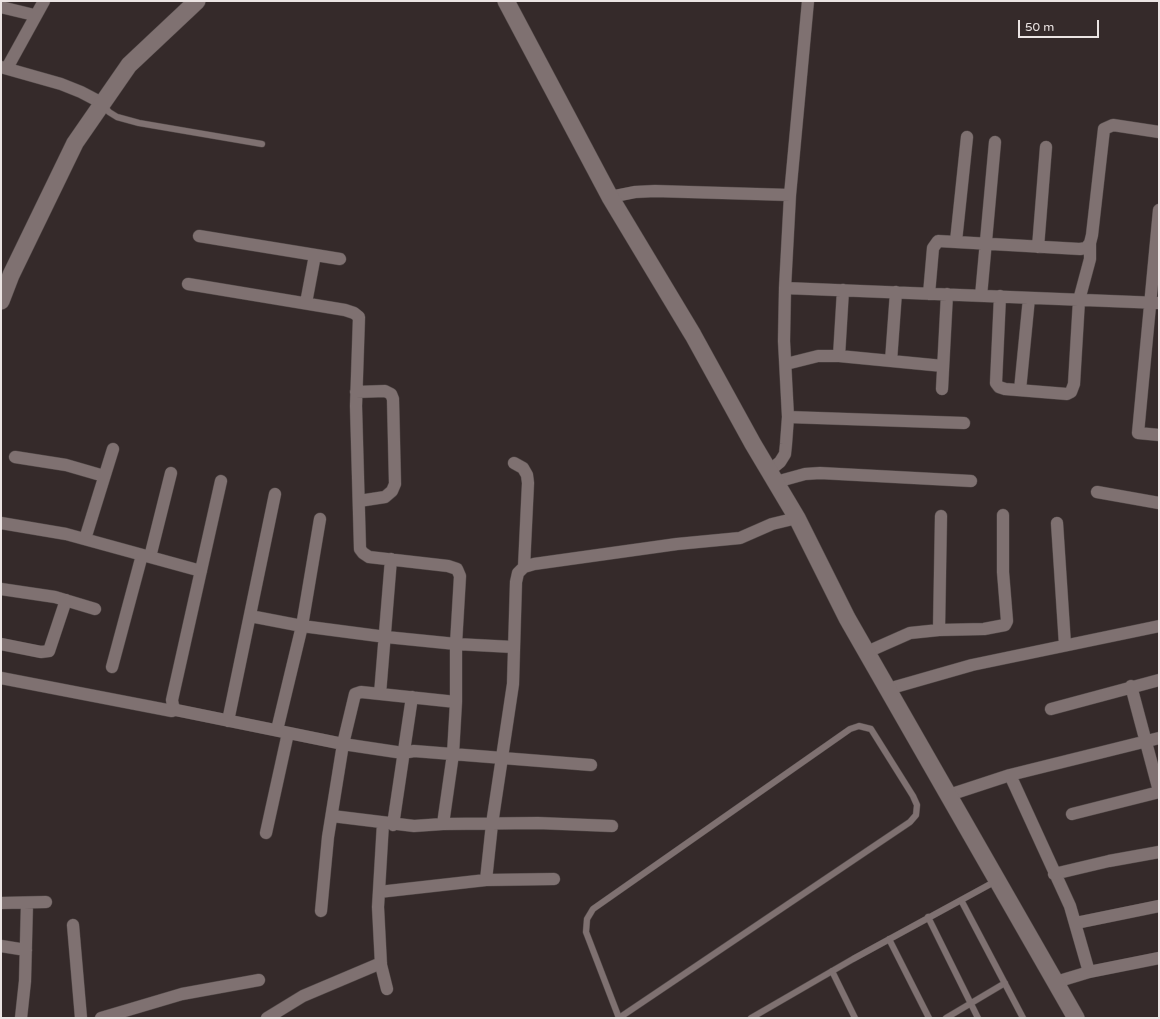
<!DOCTYPE html>
<html>
<head>
<meta charset="utf-8">
<style>
  body { margin:0 }
  #map { position:relative; width:1160px; height:1019px; overflow:hidden; background:#352a2a; font-family:"Varela Round",sans-serif }
  canvas { display:block }
  .frame { position:absolute; inset:0; border:2px solid #ebe4e3; pointer-events:none }
  .scale { position:absolute; left:1018px; top:20px; width:81px; height:18px; box-sizing:border-box; border:2px solid #ebe4e3; border-top:0; padding-left:5px; font-size:12px; line-height:14px; white-space:nowrap; color:#ebe4e3; -webkit-text-stroke:3px #352a2a; paint-order:stroke }
</style>
</head>
<body>
<div id="map">
<canvas width="1160" height="1019"></canvas>
<div class="frame"></div>
<div class="scale">50 m</div>
</div>
<script>
const ctx = document.querySelector('canvas').getContext('2d');
ctx.lineJoin = 'round';
const poly = rows => new Path2D(rows.map(r => 'M' + r).join(''));
function trace(path, color, width, dash) { ctx.strokeStyle = color; ctx.lineWidth = width; ctx.lineCap = dash ? 'butt' : 'round'; ctx.setLineDash(dash || []); ctx.stroke(path); }
const lane = poly([
  [103,105,109,112,117,117,139,123,262,144],
  [859,726,871,729,913,796,917,805,916,815,910,822,619,1018,586,932,587,919,593,909,850,729,859,726],
  [961,900,1023,1018],
  [928,917,978,1018],
  [889,939,929,1018],
  [832,971,855,1018],
  [751,1018,853,959,996,881],
  [946,1018,1005,983]
]);
const street = poly([
  [1,7,34,15],
  [1,67,61,84,81,92,102,103],
  [7,68,44,1],
  [610,197,635,192,655,191,790,195],
  [1159,210,1138,433,1159,435],
  [199,236,340,259],
  [956,241,967,137],
  [1038,247,1046,147],
  [188,284,345,310,354,313,359,317,356,406,360,549,363,553,369,557,448,566,457,569,460,576,456,644,456,702,453,754,443,824],
  [785,288,1159,303],
  [929,294,933,248,938,241,1080,249,1086,248,1090,243,1092,235,1104,129,1113,125,1159,132],
  [981,296,995,142],
  [1000,296,996,383,999,387,1005,389,1067,394,1071,392,1074,384,1079,300,1090,259,1090,243],
  [306,303,315,255],
  [839,356,843,290],
  [891,361,896,292],
  [786,364,818,356,839,356,943,366],
  [942,389,947,294],
  [1020,390,1029,298],
  [356,392,385,391,391,394,393,399,395,484,392,491,385,497,359,501],
  [788,417,964,423],
  [15,457,66,465,104,476],
  [514,463,523,468,527,475,528,483,524,567],
  [769,471,780,462,785,454,786,444,788,417,784,341,785,288,790,195,808,1],
  [221,481,172,700,173,706,176,710,343,744,403,753,414,751,591,765],
  [776,482,805,474,820,473,971,481],
  [1097,492,1159,503],
  [1,523,66,534,201,571],
  [1057,523,1065,645],
  [85,539,113,449],
  [150,557,171,473],
  [1,589,55,597,95,609],
  [250,616,302,626,386,637,456,644,513,647],
  [939,630,941,516],
  [1,644,41,652,49,651,66,600],
  [867,652,910,633,939,630,984,629,1005,625,1007,621,1003,572,1003,515],
  [112,667,142,555],
  [1,678,172,711],
  [1131,686,1159,791],
  [888,689,972,665,1159,626],
  [380,694,391,559],
  [1051,709,1159,680],
  [228,721,275,494],
  [277,730,302,626,320,519],
  [1010,775,1070,906,1089,972],
  [949,795,1010,775,1159,738],
  [1072,814,1159,792],
  [332,816,414,826,443,824,538,823,612,826],
  [383,823,378,907,381,965,387,989],
  [393,825,412,697],
  [266,833,288,733],
  [1054,874,1109,861,1159,852],
  [486,880,492,824,513,684,516,582,518,573,524,567,534,564,677,544,740,538,772,524,797,518],
  [379,892,486,880,554,879],
  [1,903,46,902],
  [321,911,328,837,343,744,355,694,361,692,456,702],
  [1076,923,1159,906],
  [73,925,81,1018],
  [1,946,26,950],
  [1056,982,1089,972,1159,958],
  [21,1018,25,981,27,903],
  [101,1018,182,994,259,980],
  [267,1018,303,996,381,963]
]);
const secondary = poly([
  [506,1,610,197,693,335,753,444,797,518,847,618,1076,1018],
  [1,301,11,275,75,143,129,65,197,1]
]);
trace(lane, '#524948', 7);
trace(street, '#524948', 13);
trace(secondary, '#524948', 18);
trace(lane, '#7f7171', 6);
trace(street, '#7f7171', 12);
trace(secondary, '#7f7171', 17);
</script>
</body>
</html>
